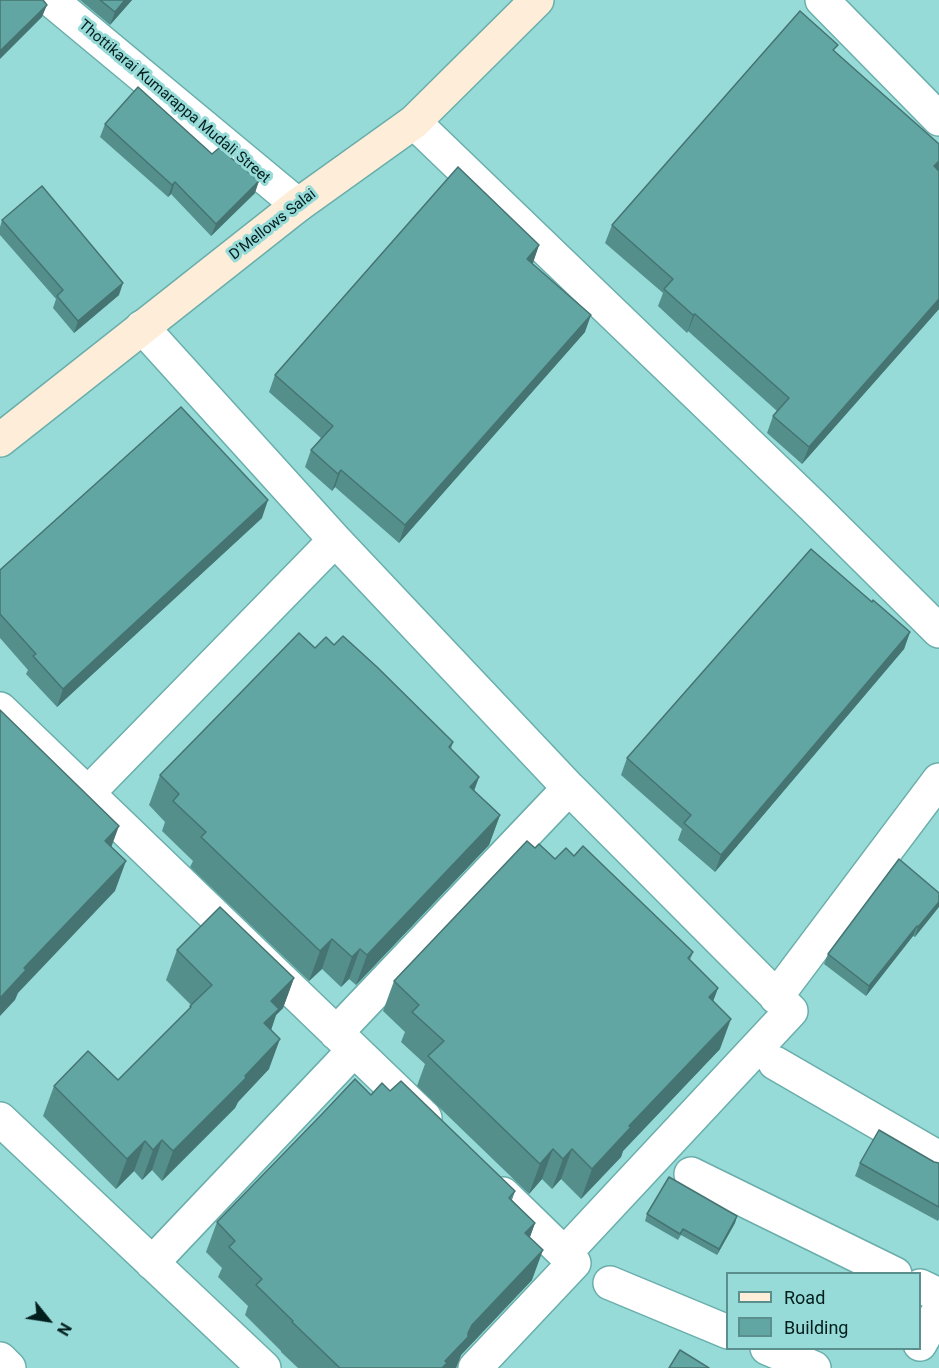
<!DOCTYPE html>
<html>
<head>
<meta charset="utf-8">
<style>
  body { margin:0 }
  #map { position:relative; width:939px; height:1368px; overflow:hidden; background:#97dbd8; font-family:Roboto,sans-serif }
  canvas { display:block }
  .legend { position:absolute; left:726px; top:1272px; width:195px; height:78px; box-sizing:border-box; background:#97dbd8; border:2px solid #5b8f8d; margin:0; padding:8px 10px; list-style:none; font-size:18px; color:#021e1d }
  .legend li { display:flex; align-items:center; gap:12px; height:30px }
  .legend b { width:30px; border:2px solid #5b8f8d }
  .north { position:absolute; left:18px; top:1290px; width:60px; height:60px; -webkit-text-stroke:4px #97dbd8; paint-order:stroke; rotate:120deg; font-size:16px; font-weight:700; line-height:24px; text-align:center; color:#021e1d }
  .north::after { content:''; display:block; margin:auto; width:21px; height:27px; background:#021e1d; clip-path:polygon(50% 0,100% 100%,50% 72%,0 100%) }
</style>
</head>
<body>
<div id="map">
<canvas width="939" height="1368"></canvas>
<ul class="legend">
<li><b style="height:8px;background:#feeed9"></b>Road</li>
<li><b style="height:16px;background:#62a6a3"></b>Building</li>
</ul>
<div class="north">N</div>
</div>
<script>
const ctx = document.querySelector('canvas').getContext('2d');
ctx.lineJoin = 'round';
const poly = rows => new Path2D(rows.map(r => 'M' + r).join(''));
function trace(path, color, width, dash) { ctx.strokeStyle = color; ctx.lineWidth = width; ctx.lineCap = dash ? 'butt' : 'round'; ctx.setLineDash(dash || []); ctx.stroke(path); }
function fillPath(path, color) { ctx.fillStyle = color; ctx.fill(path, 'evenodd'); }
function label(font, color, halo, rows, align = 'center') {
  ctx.font = font + ' Roboto,sans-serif'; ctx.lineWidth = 6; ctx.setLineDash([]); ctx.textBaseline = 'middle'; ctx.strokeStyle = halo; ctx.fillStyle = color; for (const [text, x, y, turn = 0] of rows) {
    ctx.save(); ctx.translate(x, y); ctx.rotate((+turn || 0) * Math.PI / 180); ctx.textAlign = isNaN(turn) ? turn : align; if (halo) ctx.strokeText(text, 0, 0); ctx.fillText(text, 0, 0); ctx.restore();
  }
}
const street = poly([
  [51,0,298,205],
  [822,0,939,119],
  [414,122,814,507,939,631],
  [142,327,335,540,569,788,791,1011,565,1253],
  [0,709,425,1118],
  [88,793,335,540],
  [776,997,939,780],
  [336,1033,569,788],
  [775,1063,939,1158],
  [0,1119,264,1368],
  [691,1174,895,1274],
  [152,1263,354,1050],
  [610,1283,728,1332],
  [920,1286,939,1295],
  [920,1344,939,1310],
  [767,1348,814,1368],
  [0,1359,9,1368],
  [475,1368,574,1263,503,1194]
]);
const secondary = poly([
  [0,440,298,205,414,122,537,0]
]);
trace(street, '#6aaeab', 36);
trace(secondary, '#6aaeab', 36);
trace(street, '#fff', 33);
trace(secondary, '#feeed9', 33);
fillPath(poly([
  [80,0,132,0,110,25],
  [835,52,939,144,939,309,802,464,767,433,773,416,777,411,688,331,687,333,658,306,663,293,605,243,612,225],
  [105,124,255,193,211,236,171,194,168,197,100,137],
  [2,220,119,295,74,333,53,308,56,299,0,235,0,227],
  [539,245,532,264,585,332,399,543,335,487,332,491,305,467,311,450,321,438,269,392,275,375],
  [262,518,57,707,26,674,28,670,0,638,0,570],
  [872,602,910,632,904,649,715,872,678,840,682,829,621,775,627,758],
  [334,645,453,742,451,749,479,777,474,791,500,815,489,845,356,985,349,979,341,987,322,969,309,981,190,867,193,861,162,831,165,822,149,805,160,775,315,648],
  [535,848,555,859,574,856,693,952,690,960,718,988,713,1001,720,1049,623,1151,621,1157,581,1199,561,1179,552,1189,542,1179,529,1194,417,1086,425,1064,401,1042,405,1032,383,1011,394,981],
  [939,893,915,937,913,936,866,996,824,964,828,954],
  [177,950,294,978,283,1008,276,1015,271,1030,269,1069,238,1102,235,1108,162,1181,152,1170,142,1180,134,1171,116,1189,43,1116,54,1086,118,1080,189,1009,191,1005,166,980],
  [390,1091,515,1191,512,1200,535,1223,530,1237,532,1280,461,1355,456,1368,298,1368,281,1352,281,1351,245,1315,248,1306,218,1277,222,1268,206,1252,217,1222,371,1095],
  [934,1162,939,1163,939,1219,938,1221,855,1176,860,1163],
  [647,1214,737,1216,735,1223,717,1255,681,1235,678,1240,645,1221]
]), '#548f8c');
fillPath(poly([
  [125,0,132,0,110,25,115,12],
  [47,5,42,17,0,59,0,51],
  [939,161,939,171,934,166],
  [259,181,255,193,211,236,216,224],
  [175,182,171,194,168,197,172,185],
  [539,245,533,263,520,277,527,259],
  [123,283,119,295,74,333,78,321],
  [939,299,939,309,802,464,809,447],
  [695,314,688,331,687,333,693,315],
  [591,315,585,332,399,543,405,525],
  [341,470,335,487,332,491,338,474],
  [268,500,262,518,57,707,63,689],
  [910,632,904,649,715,872,721,855],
  [479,777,468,807,470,787],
  [500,815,489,845,356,985,367,955],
  [119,826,108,856,105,841],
  [126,861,115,891,18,993,15,1000,0,1016,0,998,24,968],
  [939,902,939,907,915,937,918,927],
  [917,926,913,936,866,996,869,986],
  [332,939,322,969,309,981,320,951],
  [360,949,349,979,341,987,352,957],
  [294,978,283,1008,276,1015,268,1039,254,1053,271,1001],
  [718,988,707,1018,709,997],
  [731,1019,720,1049,623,1151,621,1157,581,1199,592,1169,629,1126],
  [280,1039,269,1069,238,1102,235,1108,162,1181,173,1151],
  [162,1140,152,1170,142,1180,153,1150],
  [145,1141,134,1171,116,1189,127,1159],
  [553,1149,542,1179,529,1194,540,1164],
  [572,1149,561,1179,552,1189,563,1159],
  [737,1216,735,1223,717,1255,719,1249],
  [535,1223,524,1253,525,1233],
  [543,1250,532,1280,461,1355,456,1368,442,1368,445,1361,468,1333,472,1325]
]), '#457472');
const building = poly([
  [0,0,43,0,47,5,0,51,0,0],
  [100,0,125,0,115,12,100,0],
  [800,11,838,45,833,50,939,144,939,161,934,166,939,171,939,299,809,447,773,416,789,398,695,314,693,315,664,289,673,279,612,225,800,11],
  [138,87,212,154,219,148,259,181,216,224,175,182,172,185,105,124,138,87],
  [458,167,539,245,527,259,591,315,405,525,341,470,338,474,311,450,333,426,275,375,458,167],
  [42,186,123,283,78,321,57,296,63,290,2,220,42,186],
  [181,407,268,500,63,689,33,656,36,654,0,614,0,570,181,407],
  [811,549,872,602,873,600,910,632,721,855,684,823,691,815,627,758,811,549],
  [299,633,315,648,326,637,334,645,343,636,377,667,453,742,449,747,479,777,470,787,500,815,367,955,360,949,352,957,332,939,320,951,201,837,206,832,173,801,179,794,160,775,299,633],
  [0,710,119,826,105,841,126,861,24,968,26,970,0,998,0,710],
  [527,841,535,848,539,844,555,859,566,848,574,856,583,846,693,952,688,958,718,988,709,997,731,1019,629,1126,631,1127,592,1169,572,1149,563,1159,553,1149,540,1164,428,1056,444,1041,412,1012,419,1005,394,981,527,841],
  [899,859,939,893,939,902,918,927,917,926,869,986,828,954,899,859],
  [220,907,294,978,271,1001,279,1009,264,1023,280,1039,245,1076,246,1078,173,1151,162,1140,153,1150,145,1141,127,1159,54,1086,88,1051,118,1080,191,1007,190,1006,212,985,177,950,220,907],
  [355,1079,371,1095,382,1083,390,1091,401,1081,515,1191,509,1198,535,1223,525,1233,543,1250,472,1325,468,1333,468,1337,445,1361,447,1363,442,1368,340,1368,292,1322,293,1321,256,1285,262,1279,229,1247,235,1241,217,1222,323,1113,355,1079],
  [879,1130,934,1162,939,1163,939,1207,860,1163,879,1130],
  [669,1177,737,1216,719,1249,683,1229,680,1234,647,1214,669,1177],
  [680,1350,709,1368,669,1368,680,1350]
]);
fillPath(building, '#62a6a3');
trace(building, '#457472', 1.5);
label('15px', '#021e1d', '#97dbd8', [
  ["Thottikarai Kumarappa Mudali Street",174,102,40],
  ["D'Mellows Salai",273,225,-38]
]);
</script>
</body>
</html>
